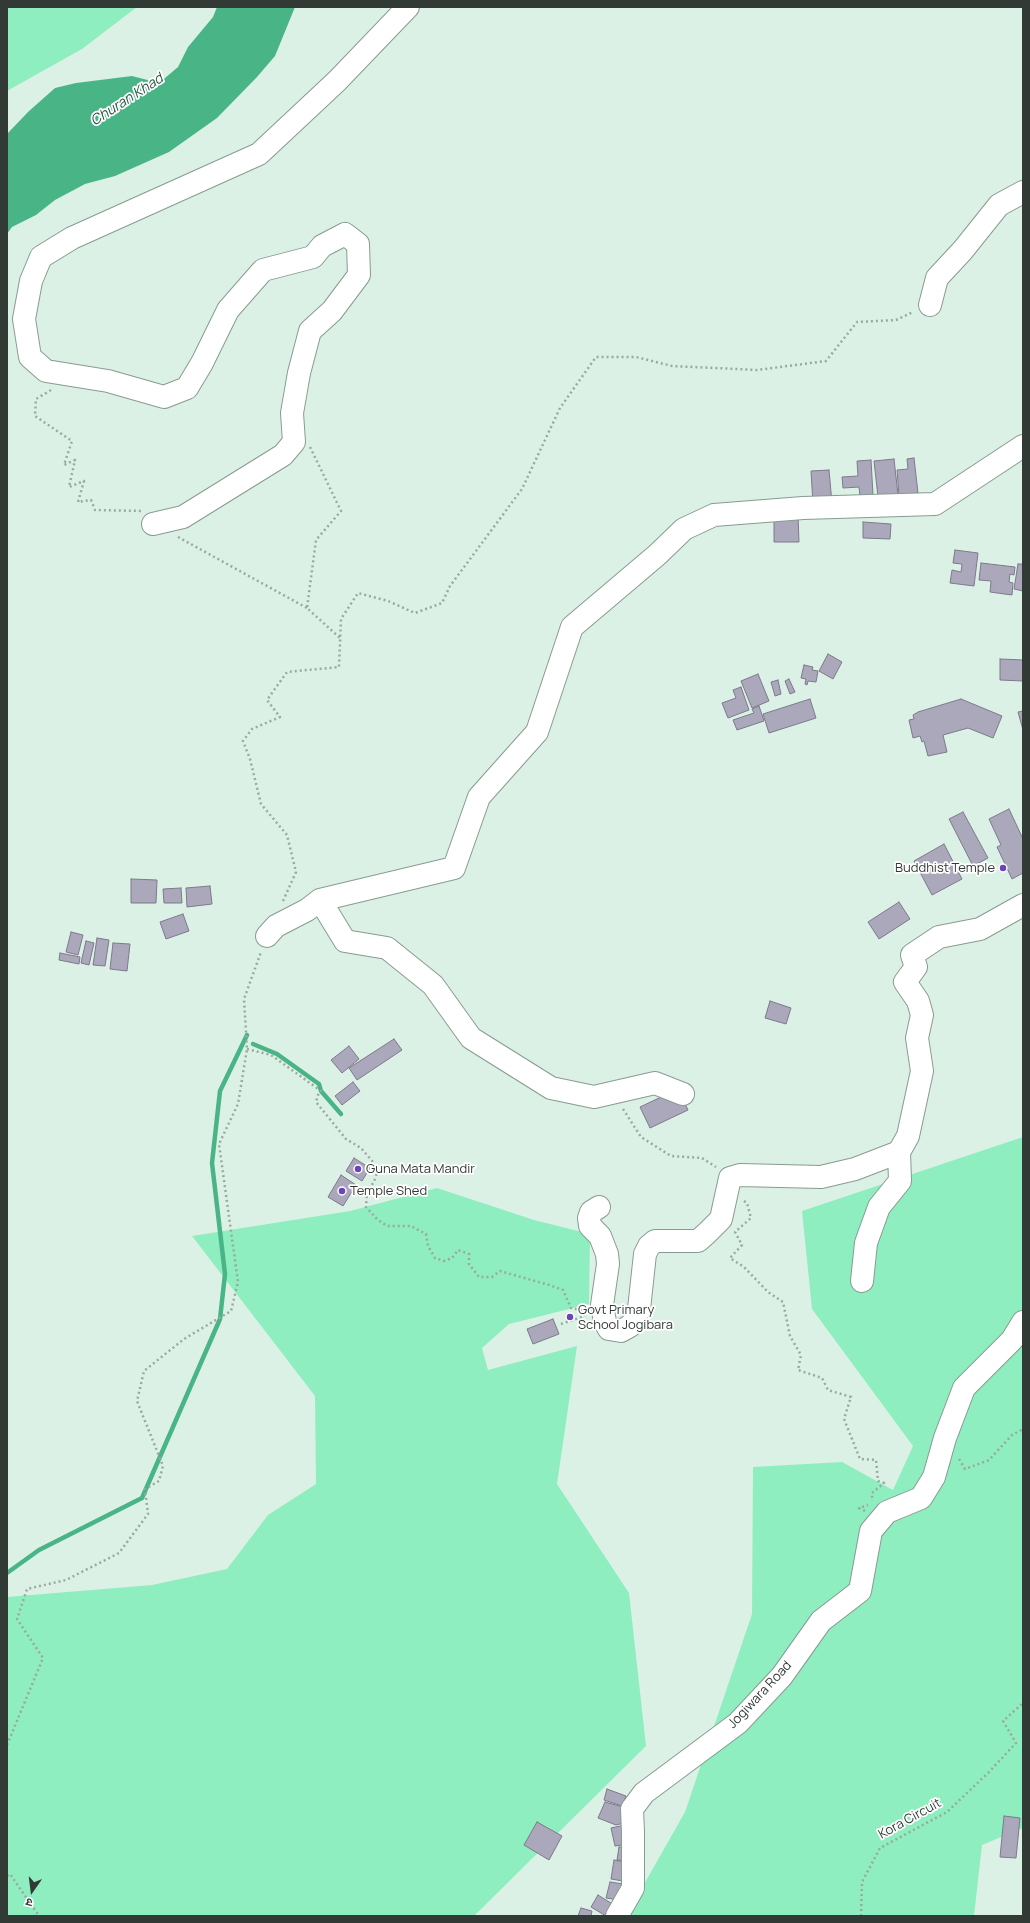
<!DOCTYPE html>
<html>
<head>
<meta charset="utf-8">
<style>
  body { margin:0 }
  #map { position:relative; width:1030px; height:1923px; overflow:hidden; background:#dcf1e5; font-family:Manrope,"Noto Sans Devanagari",sans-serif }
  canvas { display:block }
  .frame { position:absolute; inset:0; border:8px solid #323a36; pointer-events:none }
  .north { position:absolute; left:12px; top:1871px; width:40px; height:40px; -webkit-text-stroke:3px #fff; paint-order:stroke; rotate:194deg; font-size:11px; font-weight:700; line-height:16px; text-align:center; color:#323a36 }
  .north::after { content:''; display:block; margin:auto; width:14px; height:18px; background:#323a36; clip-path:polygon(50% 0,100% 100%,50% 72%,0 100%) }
</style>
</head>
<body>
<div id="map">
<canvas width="1030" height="1923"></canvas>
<div class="frame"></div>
<div class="north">उ</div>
</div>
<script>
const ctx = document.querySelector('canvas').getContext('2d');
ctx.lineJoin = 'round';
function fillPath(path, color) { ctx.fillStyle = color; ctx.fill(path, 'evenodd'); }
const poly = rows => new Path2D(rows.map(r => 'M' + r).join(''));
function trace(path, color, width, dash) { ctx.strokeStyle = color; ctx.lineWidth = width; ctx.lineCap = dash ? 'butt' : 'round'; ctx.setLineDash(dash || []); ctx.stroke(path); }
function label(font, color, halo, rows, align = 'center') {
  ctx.font = font + ' Manrope,sans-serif'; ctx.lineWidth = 3.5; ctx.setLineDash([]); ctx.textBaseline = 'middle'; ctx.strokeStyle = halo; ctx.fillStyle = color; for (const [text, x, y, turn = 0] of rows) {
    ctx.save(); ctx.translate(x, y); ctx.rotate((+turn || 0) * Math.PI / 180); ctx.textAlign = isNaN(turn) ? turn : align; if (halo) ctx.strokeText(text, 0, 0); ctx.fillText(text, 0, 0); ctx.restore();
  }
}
fillPath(poly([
  [7,7,137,7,82,49,7,91],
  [1023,1137,1023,1828,982,1845,974,1916,626,1916,685,1812,752,1614,753,1467,842,1462,893,1490,913,1446,812,1309,802,1211],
  [437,1188,534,1220,590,1234,589,1304,509,1324,482,1348,488,1370,577,1346,557,1484,629,1593,646,1746,474,1916,7,1916,7,1597,152,1585,227,1569,268,1515,316,1484,315,1396,192,1236,350,1211]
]), '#8eeebf');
fillPath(poly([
  [217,7,295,7,275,56,257,77,217,118,169,152,115,176,85,184,55,200,36,215,12,227,7,234,7,134,28,112,55,88,76,83,132,76,159,83,178,67,188,47,213,17]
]), '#49b586');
trace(poly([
  [253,1044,277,1054,319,1084,321,1091,341,1114],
  [7,1573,39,1550,142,1498,220,1319,225,1274,212,1163,220,1091,247,1035]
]), '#49b586', 4.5);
const building = poly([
  [914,458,918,493,899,495,897,470,908,469,907,459,914,458],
  [894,459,898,495,878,497,874,461,894,459],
  [871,460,873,495,860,496,859,487,843,488,842,477,858,476,857,461,871,460],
  [829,470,832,503,813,504,811,471,829,470],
  [798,515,799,542,774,542,774,516,798,515],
  [863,522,891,524,890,539,863,538,863,522],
  [955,550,978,553,974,586,950,583,952,570,961,572,962,564,953,563,955,550],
  [981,563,1015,567,1014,575,1010,574,1009,582,1013,583,1012,595,990,592,991,581,979,580,981,563],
  [1018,564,1023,564,1023,591,1014,589,1018,564],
  [828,654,842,662,833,679,819,671,828,654],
  [1000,659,1023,660,1023,681,1000,680,1000,659],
  [804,665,813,667,812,670,818,671,816,682,808,681,807,685,805,684,806,679,801,678,804,665],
  [758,674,769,701,752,708,741,681,758,674],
  [789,679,795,692,790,694,785,681,789,679],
  [778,680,781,694,775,696,771,682,778,680],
  [741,687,749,710,728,718,722,703,736,698,733,690,741,687],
  [810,699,816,718,769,733,763,714,810,699],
  [961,699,1002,716,993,738,968,728,943,735,947,752,928,756,924,741,922,742,920,736,913,738,909,720,914,719,913,715,918,712,961,699],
  [759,706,764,721,737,730,733,720,754,713,752,709,759,706],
  [1023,711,1023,730,1018,712,1023,711],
  [1009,809,1023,839,1023,873,1012,879,997,847,1001,845,989,819,1009,809],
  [963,812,988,858,973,866,949,819,963,812],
  [944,844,962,879,932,895,914,861,944,844],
  [131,879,157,880,156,903,131,903,131,879],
  [210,886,212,904,187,907,186,888,210,886],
  [181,888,182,903,164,903,163,889,181,888],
  [899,902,910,919,879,939,868,922,899,902],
  [183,914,189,931,166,939,160,922,183,914],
  [71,932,83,935,78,955,66,952,71,932],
  [97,938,109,940,105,966,93,965,97,938],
  [86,941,94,943,89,965,81,963,86,941],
  [113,943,130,944,127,971,110,969,113,943],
  [60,953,80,957,79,964,59,960,60,953],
  [770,1001,791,1008,786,1024,765,1018,770,1001],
  [394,1039,402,1050,357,1080,349,1068,394,1039],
  [349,1046,359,1059,342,1073,331,1060,349,1046],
  [353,1082,360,1091,342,1105,335,1096,353,1082],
  [678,1089,688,1110,650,1128,640,1107,678,1089],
  [354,1158,370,1168,362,1181,346,1171,354,1158],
  [341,1175,356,1185,343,1206,328,1197,341,1175],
  [553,1319,559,1334,533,1344,527,1329,553,1319],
  [607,1789,626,1796,622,1806,604,1800,607,1789],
  [605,1802,623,1807,624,1823,616,1825,598,1818,605,1802],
  [1004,1816,1020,1818,1016,1858,1000,1857,1004,1816],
  [537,1822,562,1836,549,1860,524,1845,537,1822],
  [625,1825,629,1844,615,1846,611,1828,625,1825],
  [619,1847,631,1848,629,1861,617,1860,619,1847],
  [614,1860,625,1862,623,1881,611,1879,614,1860],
  [610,1882,623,1884,619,1900,606,1898,610,1882],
  [598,1895,614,1905,606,1916,591,1907,598,1895],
  [581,1908,592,1911,591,1916,578,1916,581,1908]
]);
fillPath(building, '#aca8bb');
trace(building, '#7d798b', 1);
const minor = poly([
  [930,305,937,278,963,250,999,205,1023,192],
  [153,524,183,517,283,455,294,442,292,413,299,373,310,331,332,311,359,275,358,244,345,234,322,246,313,257,263,270,228,310,202,363,187,388,164,397,108,381,46,371,30,357,24,319,31,281,41,257,72,238,259,154,337,81,408,7],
  [320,900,345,941,387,948,433,985,471,1038,551,1088,594,1097,655,1083,683,1094],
  [267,936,276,926,307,910,320,900,454,868,479,797,537,732,572,627,657,555,684,529,714,515,803,508,935,504,1023,446],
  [599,1207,591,1212,589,1218,590,1226,600,1236,607,1254,608,1264,602,1305,605,1322,609,1329,621,1331,630,1326,635,1320,639,1309,645,1254,649,1246,655,1241,698,1241,707,1233,721,1219,730,1178,740,1175,821,1177,855,1169,899,1152],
  [862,1281,866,1243,879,1207,900,1181,899,1152,908,1136,922,1071,917,1038,922,1015,918,1001,905,982,916,967,912,955,939,937,980,929,1023,905],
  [617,1916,633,1888,633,1832,632,1809,644,1793,738,1723,782,1676,821,1621,860,1591,871,1531,887,1512,921,1498,934,1477,945,1438,964,1388,1012,1340,1023,1322]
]);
trace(minor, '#889b91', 24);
trace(poly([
  [51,390,36,399,35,416,72,441,64,465,75,460,69,487,84,481,78,502,91,500,95,510,142,511],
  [310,447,341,511,316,540,307,608,340,638],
  [178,537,307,608],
  [283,901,296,872,287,835,261,804,250,759,243,741,252,729,280,717,267,700,287,672,339,667,341,619,358,593,388,601,415,613,442,603,450,586,522,489,560,408,596,357,636,357,672,366,757,370,826,361,857,322,896,320,913,312],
  [247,1049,271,1055,321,1091,318,1095,316,1102,346,1139,361,1148,373,1162,377,1173,374,1182,367,1191,366,1207,377,1219,387,1226,411,1226,426,1234,428,1246,435,1258,444,1261,452,1258,458,1250,469,1254,469,1264,479,1277,492,1277,500,1271,549,1285,563,1290,571,1308,585,1311],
  [623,1109,641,1137,671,1156,702,1158,716,1167],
  [744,1201,747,1203,751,1218,735,1232,742,1245,730,1258,744,1267,768,1292,783,1302,790,1336,801,1355,798,1370,822,1378,828,1390,851,1397,844,1419,860,1459,876,1460,878,1481,884,1483,872,1493,872,1501],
  [561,1324,585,1316],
  [959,1459,965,1469,989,1460,1012,1435,1023,1429],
  [865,1511,859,1508,868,1505],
  [7,1745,43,1658,17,1619,27,1589,66,1580,119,1553,148,1514,145,1489,159,1481,163,1466,137,1401,144,1371,184,1339,231,1311,238,1282,219,1144,238,1104,247,1049,244,999,261,952],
  [7,1876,10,1874,39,1916],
  [861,1916,862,1882,880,1848,947,1812,989,1772,1016,1743,1003,1721,1023,1703]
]), '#99a9a0', 2.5, [2, 3]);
trace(minor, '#fff', 22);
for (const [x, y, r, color] of [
  [1003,868,4,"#6d43bb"],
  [358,1169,4,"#6d43bb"],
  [342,1191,4,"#6d43bb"],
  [570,1317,4,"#6d43bb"]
]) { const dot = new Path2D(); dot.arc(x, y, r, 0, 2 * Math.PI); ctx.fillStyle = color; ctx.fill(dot); trace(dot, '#fff', 1.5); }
label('13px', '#323a36', '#fff', [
  ["Buddhist Temple",995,868,"right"],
  ["Guna Mata Mandir",366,1169],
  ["Temple Shed",350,1191],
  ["Govt Primary",578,1310],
  ["School Jogibara",578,1325]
], 'left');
label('13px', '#323a36', '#fff', [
  ["Jogiwara Road",760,1695,-47],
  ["Kora Circuit",910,1819,-29]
]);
label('italic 14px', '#27533e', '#fff', [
  ["Churan Khad",127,100,-33]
]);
</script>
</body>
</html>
